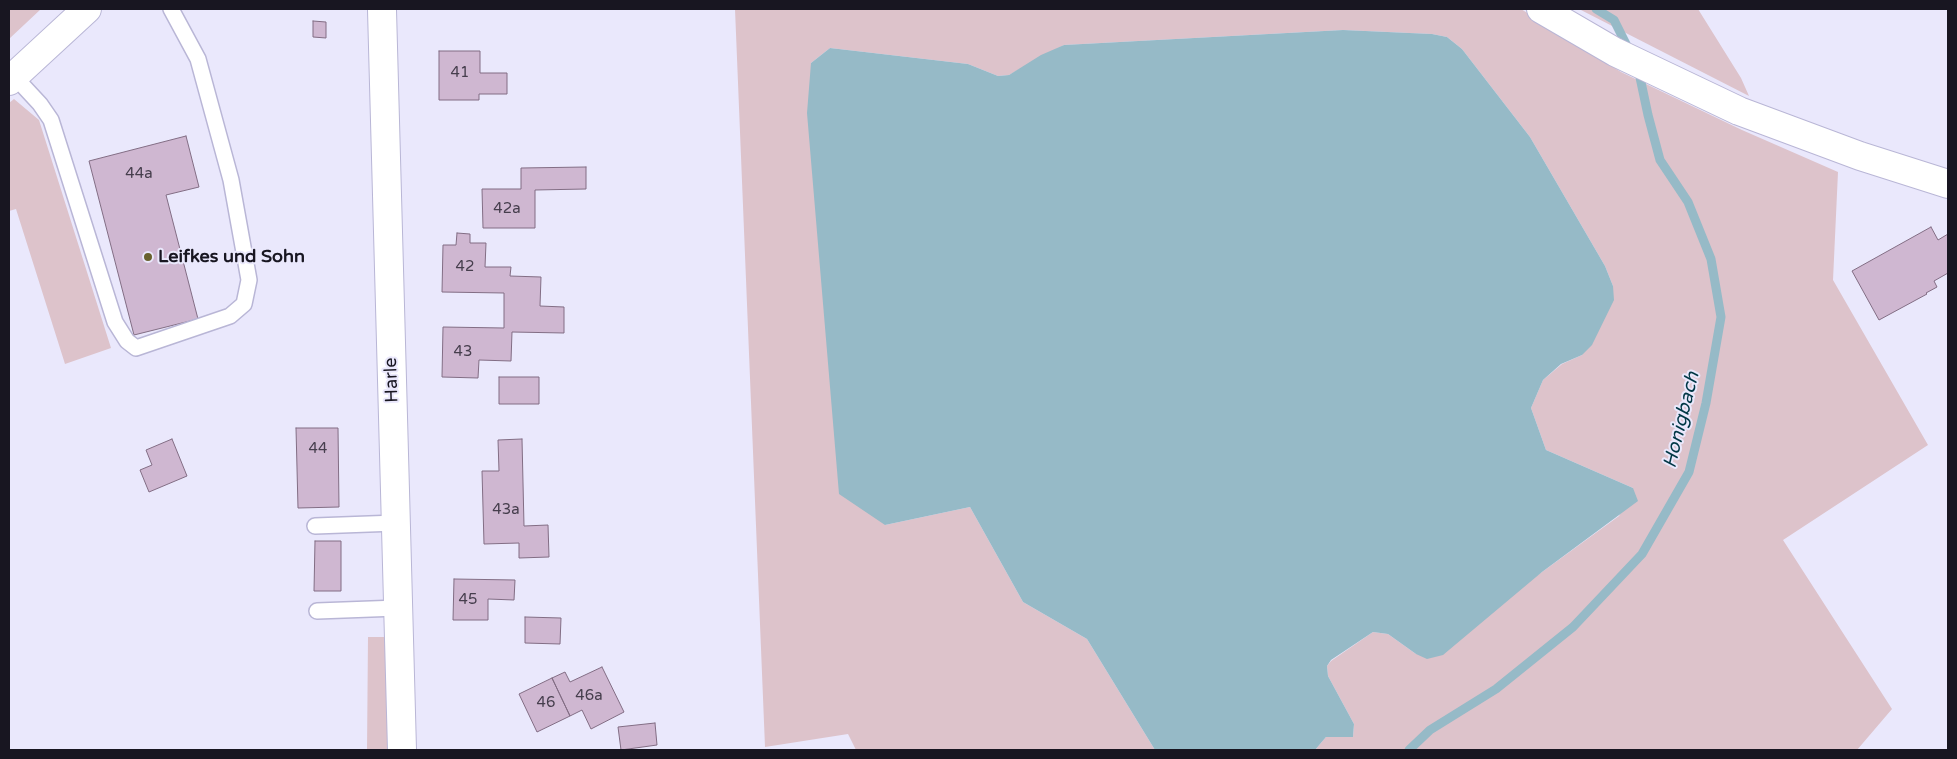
<!DOCTYPE html>
<html>
<head>
<meta charset="utf-8">
<style>
  body { margin:0 }
  #map { position:relative; width:1957px; height:759px; overflow:hidden; background:#eae8fc; font-family:"Varela Round",sans-serif }
  canvas { display:block }
  .frame { position:absolute; inset:0; border:10px solid #181621; pointer-events:none }
</style>
</head>
<body>
<div id="map">
<canvas width="1957" height="759"></canvas>
<div class="frame"></div>
</div>
<script>
const ctx = document.querySelector('canvas').getContext('2d');
ctx.lineJoin = 'round';
function fillPath(path, color) { ctx.fillStyle = color; ctx.fill(path, 'evenodd'); }
const poly = rows => new Path2D(rows.map(r => 'M' + r).join(''));
function trace(path, color, width, dash) { ctx.strokeStyle = color; ctx.lineWidth = width; ctx.lineCap = dash ? 'butt' : 'round'; ctx.setLineDash(dash || []); ctx.stroke(path); }
function label(font, color, halo, rows, align = 'center') {
  ctx.font = font + ' "Varela Round",sans-serif'; ctx.lineWidth = 4; ctx.setLineDash([]); ctx.textBaseline = 'middle'; ctx.strokeStyle = halo; ctx.fillStyle = color; for (const [text, x, y, turn = 0] of rows) {
    ctx.save(); ctx.translate(x, y); ctx.rotate((+turn || 0) * Math.PI / 180); ctx.textAlign = isNaN(turn) ? turn : align; if (halo) ctx.strokeText(text, 0, 0); ctx.fillText(text, 0, 0); ctx.restore();
  }
}
fillPath(poly([
  [9,9,41,9,9,39],
  [735,9,1521,9,1621,72,1742,130,1838,172,1833,280,1928,445,1783,540,1892,709,1857,750,1315,750,1326,737,1353,737,1354,724,1328,676,1327,666,1331,661,1373,632,1388,634,1416,654,1542,572,1619,516,1633,488,1546,450,1531,408,1543,380,1562,364,1582,355,1613,286,1605,266,1530,137,1462,49,1447,37,1432,34,1343,30,1064,45,1009,75,998,76,968,64,830,48,811,63,885,525,970,507,1023,602,1087,639,1155,750,856,750,848,734,765,747],
  [1579,9,1698,9,1741,78,1749,96],
  [14,99,39,120,111,348,65,364,16,209,9,211,9,103],
  [368,637,385,637,389,750,367,750]
]), '#ddc3cb');
fillPath(poly([
  [1343,30,1432,34,1447,37,1462,49,1530,137,1605,266,1613,286,1614,300,1592,345,1582,355,1561,364,1543,380,1531,408,1546,450,1633,488,1638,501,1542,572,1443,655,1427,659,1416,654,1388,634,1373,632,1331,660,1327,666,1328,676,1354,724,1353,737,1326,737,1315,750,1155,750,1087,639,1023,602,970,507,885,525,839,494,807,113,811,63,830,48,968,64,998,76,1009,75,1041,55,1064,45]
]), '#96bac7');
trace(poly([
  [1596,9,1614,20,1630,52],
  [1409,750,1430,730,1496,689,1573,627,1642,554,1689,472,1706,403,1721,317,1711,259,1688,202,1660,160,1648,115,1638,68]
]), '#96bac7', 9);
const building = poly([
  [313,21,326,22,326,38,313,37,313,21],
  [439,51,480,51,480,73,507,73,507,94,479,94,479,100,439,100,439,51],
  [186,136,199,187,166,195,198,319,134,335,89,161,186,136],
  [586,167,586,189,535,190,535,228,483,228,482,189,521,189,521,168,586,167],
  [1931,227,1938,240,1948,234,1948,273,1934,281,1937,287,1926,293,1927,294,1879,320,1852,271,1931,227],
  [457,233,470,234,470,243,486,243,485,267,511,267,510,276,541,277,540,306,564,307,564,333,512,332,511,361,479,360,478,378,442,377,443,327,504,328,504,293,442,292,443,245,456,245,457,233],
  [499,377,539,377,539,404,499,404,499,377],
  [296,428,338,428,339,507,298,508,296,428],
  [172,439,187,476,149,492,140,470,152,465,146,450,172,439],
  [522,439,524,526,548,525,549,557,519,558,519,543,484,544,482,471,499,471,498,440,522,439],
  [315,541,341,541,341,591,314,591,315,541],
  [454,579,515,580,514,600,488,599,488,620,453,620,454,579],
  [525,617,561,618,560,644,525,643,525,617],
  [602,667,624,712,591,729,582,710,570,716,552,678,565,672,570,682,602,667],
  [552,678,570,716,537,732,519,694,552,678],
  [655,723,657,745,621,750,618,727,655,723]
]);
fillPath(building, '#cfb7d1');
trace(building, '#826d84', 1);
const service = poly([
  [14,76,40,104,51,120,115,322,127,341,136,348,230,316,244,304,249,280,231,180,198,59,171,9],
  [315,526,396,523],
  [317,611,398,608]
]);
const minor = poly([
  [1541,9,1615,52,1739,111,1860,156,1948,184],
  [382,10,402,750]
]);
const tertiary = poly([
  [9,81,87,9]
]);
trace(service, '#b9b6d6', 18);
trace(minor, '#b9b6d6', 30);
trace(tertiary, '#b9b6d6', 30);
trace(service, '#fff', 15);
trace(minor, '#fff', 28);
trace(tertiary, '#fff', 28);
for (const [x, y, r, color] of [
  [148,257,5,"#69612e"]
]) { const dot = new Path2D(); dot.arc(x, y, r, 0, 2 * Math.PI); ctx.fillStyle = color; ctx.fill(dot); trace(dot, '#eae8fc', 2); }
label('15px', '#463e4d', null, [
  ["41",460,73],
  ["44a",139,174],
  ["42a",507,209],
  ["42",465,267],
  ["43",463,352],
  ["44",318,449],
  ["43a",506,510],
  ["45",468,600],
  ["46a",589,696],
  ["46",546,703]
]);
label('bold 18px', '#181621', '#eae8fc', [
  ["Leifkes und Sohn",158,257]
], 'left');
label('18px', '#181621', '#eae8fc', [
  ["Harle",392,380,-92]
]);
label('italic 19px', '#003745', '#eae8fc', [
  ["Honigbach",1682,420,-76]
]);
</script>
</body>
</html>
